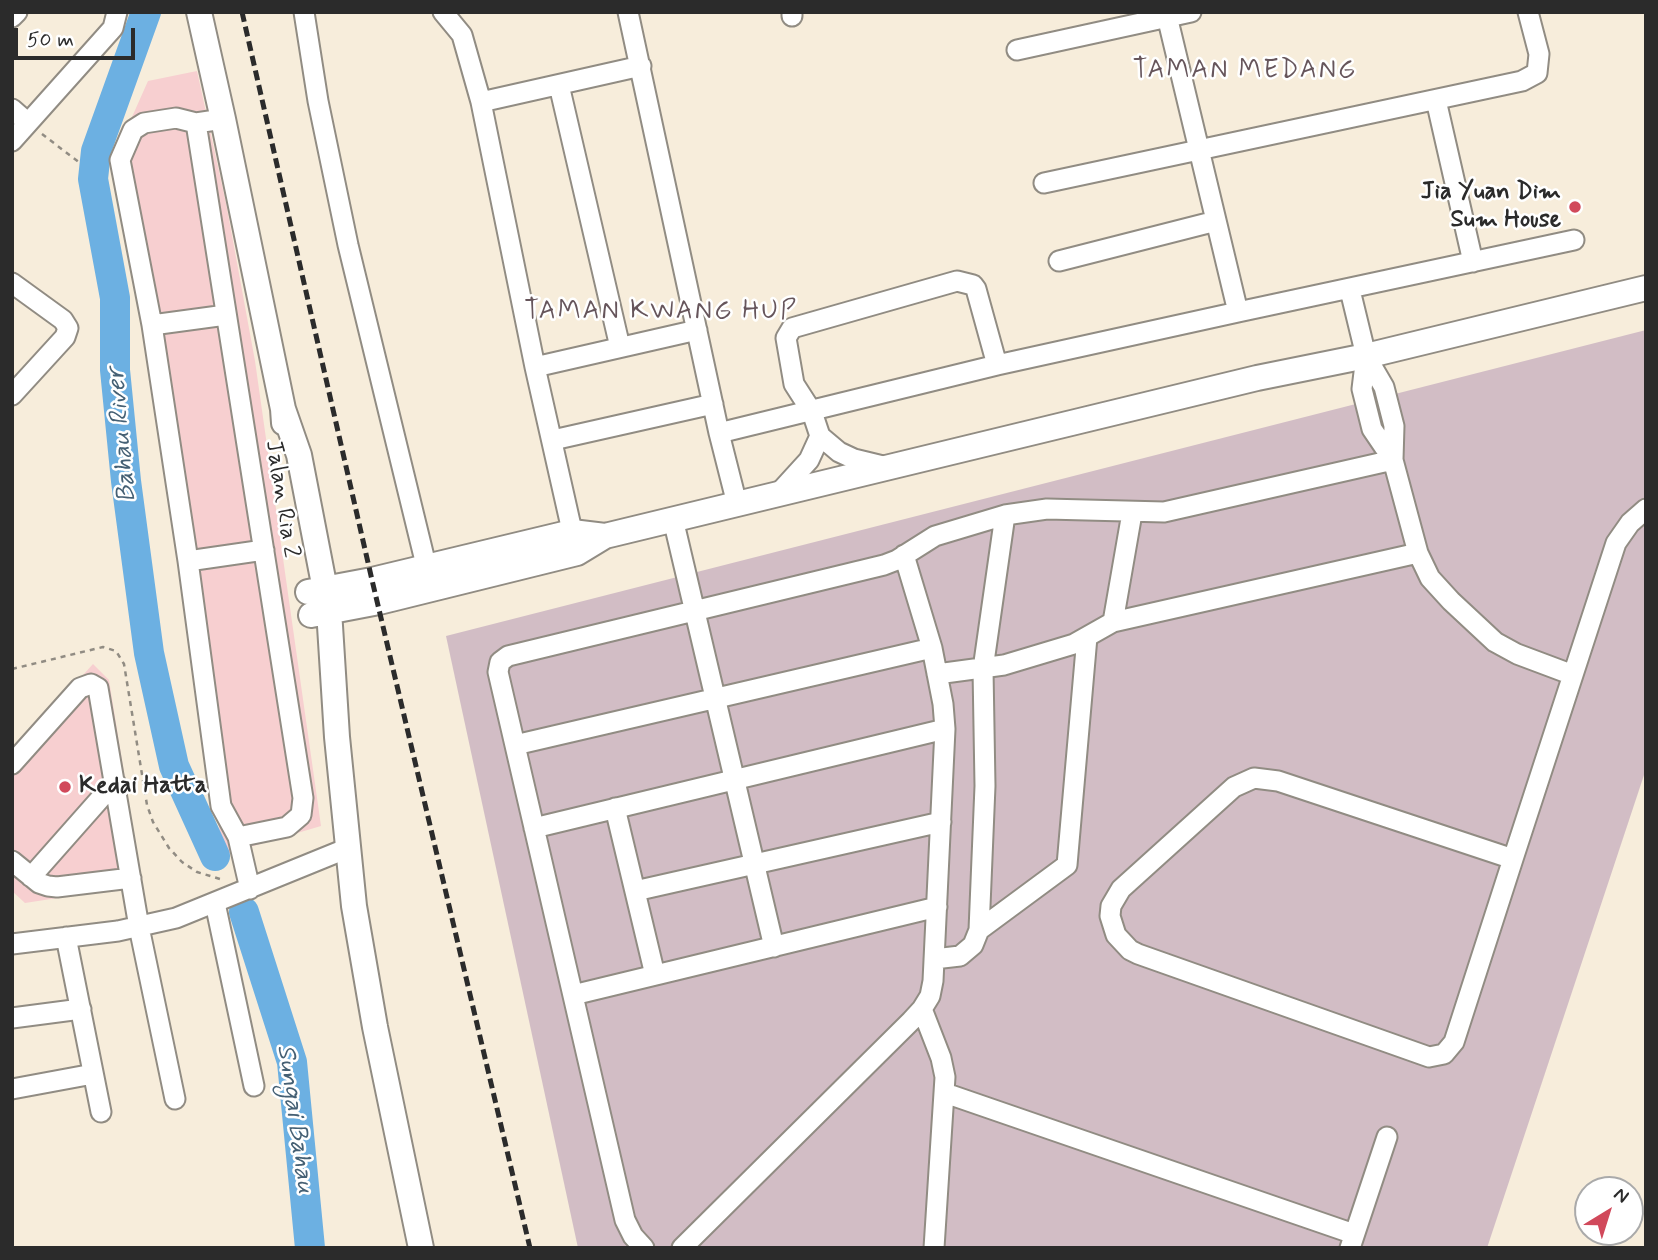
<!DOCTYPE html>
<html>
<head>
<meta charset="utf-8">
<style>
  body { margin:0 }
  #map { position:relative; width:1658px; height:1260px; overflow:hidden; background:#f7eddb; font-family:Mynerve,sans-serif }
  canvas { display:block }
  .frame { position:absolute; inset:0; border:14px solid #2b2b2b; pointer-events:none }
  .north { position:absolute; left:1574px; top:1176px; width:70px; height:70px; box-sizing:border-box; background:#fff; border:2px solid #aaa; border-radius:50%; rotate:38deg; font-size:19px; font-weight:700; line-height:28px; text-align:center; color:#2b2b2b }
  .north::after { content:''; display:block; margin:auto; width:24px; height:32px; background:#d1495b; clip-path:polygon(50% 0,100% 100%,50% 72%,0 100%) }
  .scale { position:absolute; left:14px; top:28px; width:121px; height:32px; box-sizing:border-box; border:4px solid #2b2b2b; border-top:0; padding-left:9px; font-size:21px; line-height:24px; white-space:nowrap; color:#2b2b2b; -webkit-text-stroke:5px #fff; paint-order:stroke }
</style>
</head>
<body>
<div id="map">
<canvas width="1658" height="1260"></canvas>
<div class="frame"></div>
<div class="north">N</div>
<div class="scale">50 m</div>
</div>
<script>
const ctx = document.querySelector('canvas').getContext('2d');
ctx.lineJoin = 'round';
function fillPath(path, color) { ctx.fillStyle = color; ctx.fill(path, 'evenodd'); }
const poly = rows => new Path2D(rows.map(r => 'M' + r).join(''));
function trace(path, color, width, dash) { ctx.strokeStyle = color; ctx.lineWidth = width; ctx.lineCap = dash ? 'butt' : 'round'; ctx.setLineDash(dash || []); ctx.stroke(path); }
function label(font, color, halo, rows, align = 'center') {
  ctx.font = font + ' Mynerve,sans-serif'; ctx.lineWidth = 5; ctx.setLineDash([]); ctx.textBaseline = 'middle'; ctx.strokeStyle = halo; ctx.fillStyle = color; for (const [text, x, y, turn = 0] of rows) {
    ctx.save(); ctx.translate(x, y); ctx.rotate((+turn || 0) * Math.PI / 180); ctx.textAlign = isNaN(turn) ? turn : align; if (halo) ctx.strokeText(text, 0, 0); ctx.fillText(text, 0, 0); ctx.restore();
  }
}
fillPath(poly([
  [197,71,226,203,255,361,321,826,223,855,144,324,112,162,148,81],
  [93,664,109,680,142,885,25,903,12,891,12,753]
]), '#f7cfd0');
fillPath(poly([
  [1646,330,1646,769,1487,1248,578,1248,446,636]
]), '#d2bdc5');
trace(poly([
  [146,12,96,151,93,179,115,298,115,370,126,481,149,653,174,766,215,856],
  [244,912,292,1062,310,1248]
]), '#6cb0e2', 30);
const minor = poly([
  [304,12,318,101,348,245,426,565],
  [443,12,462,35,481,102,535,367,575,544],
  [628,12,719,433,737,504],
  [792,12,792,16],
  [1166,12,1238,312,1574,240],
  [12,17,17,12],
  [1017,50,1191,12],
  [559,85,620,347],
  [1436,100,1473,262],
  [481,102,641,66],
  [12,109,28,123],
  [223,119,196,123,176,118,144,123,133,130,120,160,152,325,188,561,221,806,238,837,250,889],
  [196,123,303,798,301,815,287,827,238,837],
  [12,141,113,28,117,12],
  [1044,183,1522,81,1537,73,1539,54,1528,12],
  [1059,261,1216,221],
  [12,283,63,320,68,328,65,337,12,395],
  [1350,290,1366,356,1384,387,1394,426,1393,460,1418,553,1430,578,1451,601,1495,642,1517,654,1573,675],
  [152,325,226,315],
  [1366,356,1362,389,1372,429,1393,460],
  [535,367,697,330],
  [719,433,997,365,1238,312],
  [553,440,713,404],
  [887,467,854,459,839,452,820,436,812,412,794,384,786,338,792,328,957,281,973,285,976,289,997,365],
  [778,494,809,460,820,436],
  [673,519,774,947],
  [188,561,264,550],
  [1113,622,1132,513],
  [937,674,1004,665,1074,644,1113,622,1418,553],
  [515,745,932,648],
  [12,764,80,688,91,684,98,688,139,927,175,1099],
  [615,808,655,975],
  [534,828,945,729],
  [1513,859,1278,781,1254,778,1234,787,1121,889,1111,906,1110,916,1116,935,1130,950,1138,954,1429,1057,1444,1054,1454,1042,1513,859,1616,543,1630,523,1646,509],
  [12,861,39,883,48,886,57,887,131,878],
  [31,877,115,782],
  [635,891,941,822],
  [215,903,254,1086],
  [979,930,1067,865,1087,637],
  [66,937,101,1112],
  [12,944,118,931,176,918,348,848],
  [934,959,960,956,973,945,979,930,985,786,983,669,1005,515],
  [573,995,937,907],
  [922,1009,941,1058,945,1077,934,1248],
  [12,1018,81,1009],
  [12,1089,93,1074],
  [945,1093,1354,1234],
  [644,1248,633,1236,625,1220,498,672,500,662,508,656,884,565,897,560,935,536,1005,515,1047,509,1164,512,1393,460],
  [682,1248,911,1021,922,1009,930,996,933,981,945,729,943,704,932,648,904,555],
  [1350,1248,1387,1137]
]);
const major = poly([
  [199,12,223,119,283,409,284,423],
  [283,409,299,455,329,610,337,737,354,906,375,1027,421,1248],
  [308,592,372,580,572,532,605,536],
  [311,615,379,602,577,553,605,536,1257,378,1366,356,1646,288]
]);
trace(minor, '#918c83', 23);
trace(major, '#918c83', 28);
trace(poly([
  [42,134,80,163],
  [12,669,103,647,116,651,124,664,147,805,153,822,169,848,182,862,197,872,220,879]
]), '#918c83', 2.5, [5, 5]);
trace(minor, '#fff', 19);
trace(major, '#fff', 24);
trace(poly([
  [242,12,372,580,530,1248]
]), '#2b2b2b', 5, [10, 5]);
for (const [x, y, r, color] of [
  [1575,207,7,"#d1495b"],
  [65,787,7,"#d1495b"]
]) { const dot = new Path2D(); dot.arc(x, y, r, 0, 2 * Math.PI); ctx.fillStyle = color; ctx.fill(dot); trace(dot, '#fff', 2.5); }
label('bold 24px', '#2b2b2b', '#fff', [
  ["Jia Yuan Dim",1561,193],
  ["Sum House",1561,221],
  ["Kedai Hatta",79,787,"left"]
], 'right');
label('24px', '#2b2b2b', '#fff', [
  ["Jalan Ria 2",281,499,81]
]);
ctx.letterSpacing = '2px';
label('26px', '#66555b', '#fff', [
  ["TAMAN MEDANG",1245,72],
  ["TAMAN KWANG HUP",661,313]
]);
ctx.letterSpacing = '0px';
label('italic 26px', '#456074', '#fff', [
  ["Bahau River",123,435,-95],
  ["Sungai Bahau",294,1119,82]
]);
</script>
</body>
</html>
